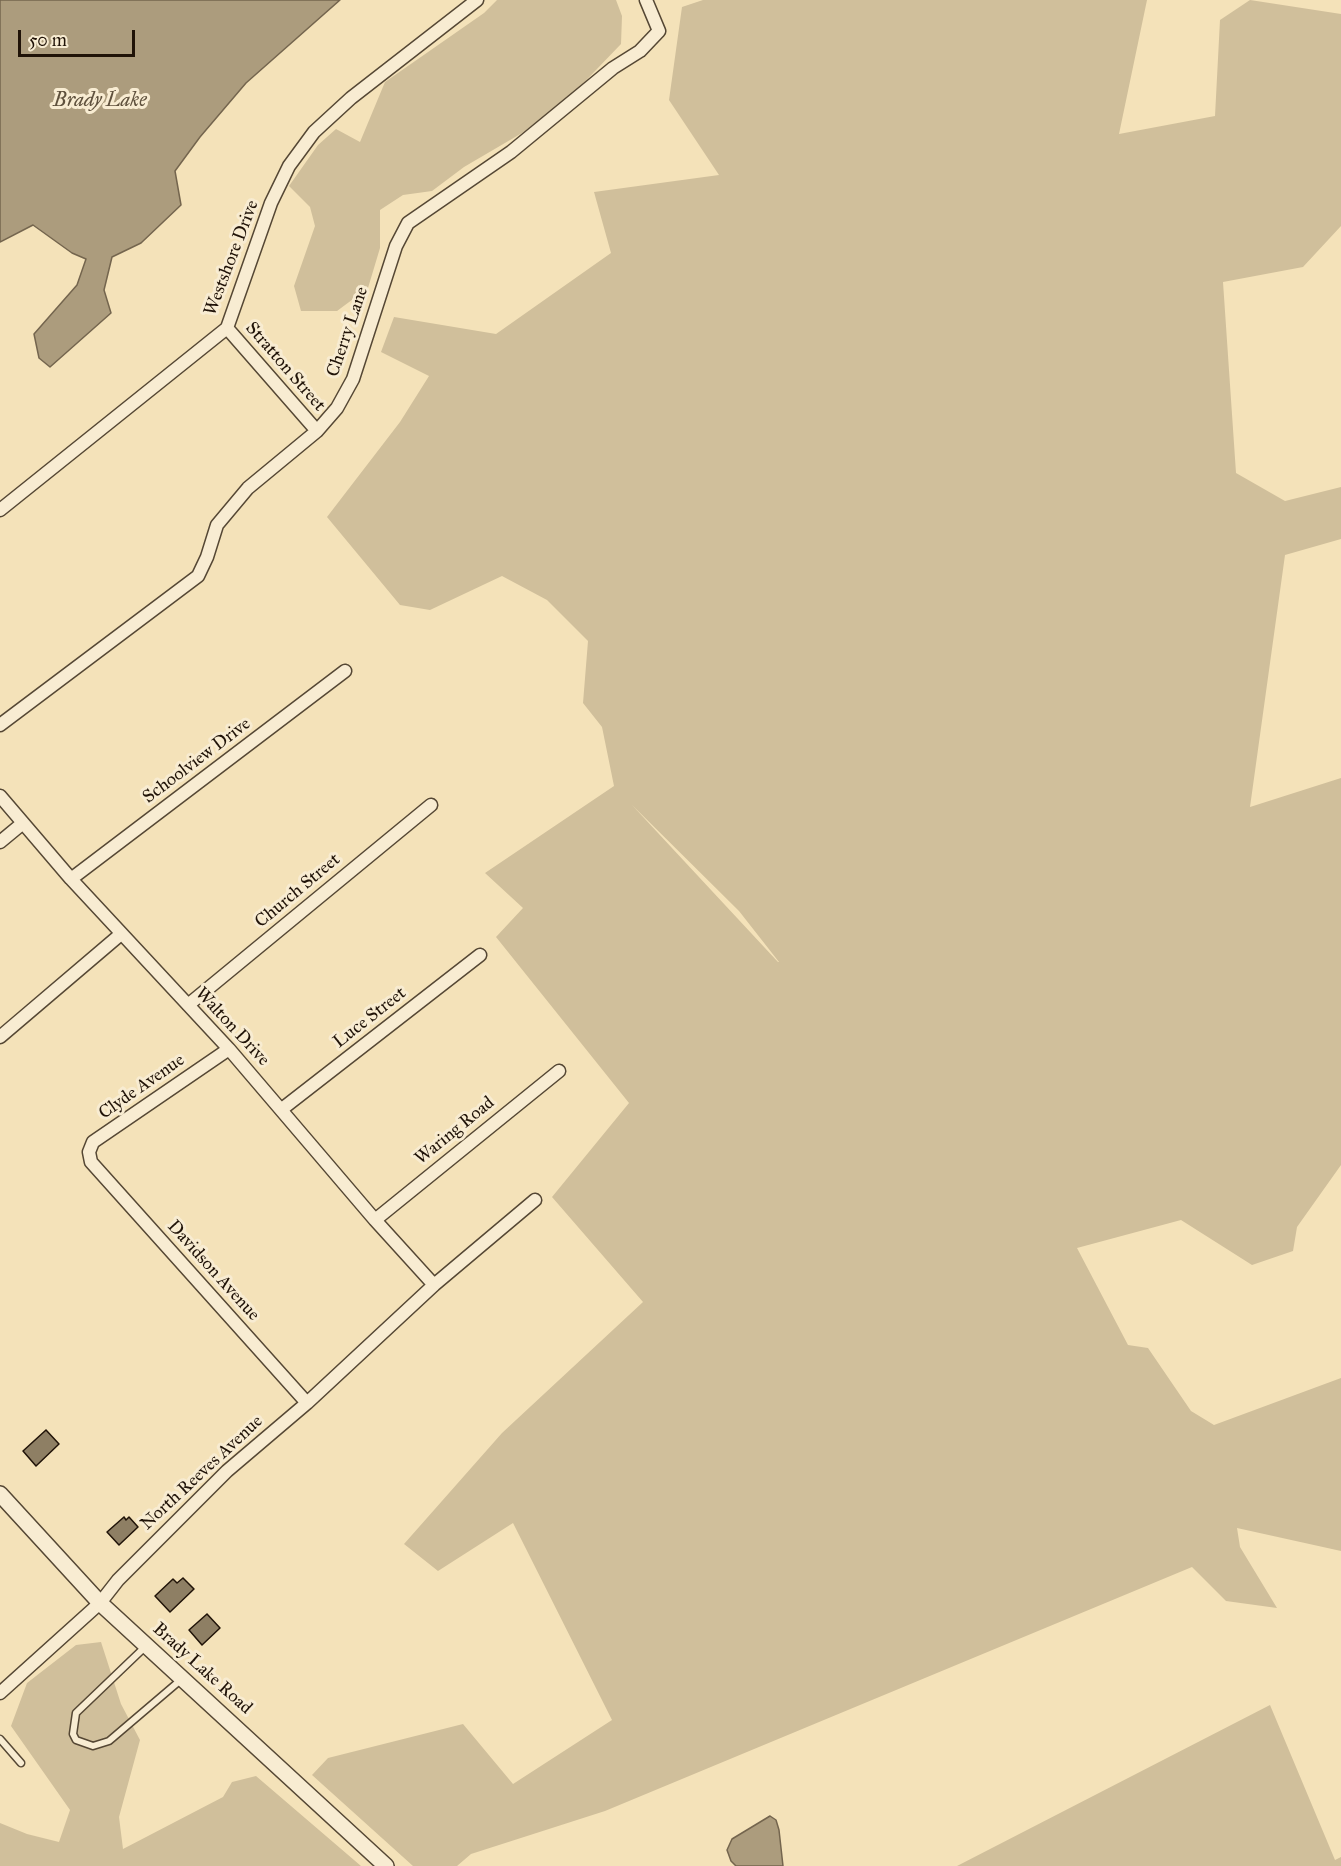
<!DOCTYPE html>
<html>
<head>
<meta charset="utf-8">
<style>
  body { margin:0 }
  #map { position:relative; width:1341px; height:1866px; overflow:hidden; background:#f4e2b9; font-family:"IM FELL Great Primer",serif }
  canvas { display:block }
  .scale { position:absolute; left:18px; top:30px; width:117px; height:27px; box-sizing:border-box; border:3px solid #201308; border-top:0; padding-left:8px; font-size:18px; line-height:21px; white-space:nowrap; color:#201308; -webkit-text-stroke:4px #f8ecd2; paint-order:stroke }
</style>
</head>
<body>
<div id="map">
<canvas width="1341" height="1866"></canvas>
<div class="scale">50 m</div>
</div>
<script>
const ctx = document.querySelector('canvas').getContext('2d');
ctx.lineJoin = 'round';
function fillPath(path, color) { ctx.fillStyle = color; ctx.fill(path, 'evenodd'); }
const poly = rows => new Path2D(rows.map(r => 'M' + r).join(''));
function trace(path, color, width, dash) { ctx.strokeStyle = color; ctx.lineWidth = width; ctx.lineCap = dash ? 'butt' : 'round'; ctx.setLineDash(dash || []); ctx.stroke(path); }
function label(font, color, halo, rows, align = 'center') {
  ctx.font = font + ' "IM FELL Great Primer",serif'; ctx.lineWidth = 6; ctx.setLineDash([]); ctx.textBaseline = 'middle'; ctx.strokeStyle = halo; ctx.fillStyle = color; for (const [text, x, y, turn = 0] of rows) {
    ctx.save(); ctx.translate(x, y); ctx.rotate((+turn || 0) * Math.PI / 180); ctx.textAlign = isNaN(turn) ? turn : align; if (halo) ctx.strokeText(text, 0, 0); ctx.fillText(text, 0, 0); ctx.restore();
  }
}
fillPath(poly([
  [497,0,616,0,622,16,621,44,571,96,522,133,464,167,432,191,403,195,380,210,380,248,368,288,337,311,301,311,294,286,315,226,310,207,289,186,318,145,336,129,360,142,385,82,484,13],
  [703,0,1147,0,1119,134,1215,116,1220,20,1250,0,1341,14,1341,226,1303,267,1223,282,1236,473,1285,501,1341,487,1341,539,1285,555,1250,807,1341,778,1341,1165,1297,1227,1293,1251,1252,1265,1181,1220,1077,1248,1128,1345,1148,1348,1191,1411,1214,1425,1341,1378,1341,1551,1237,1528,1240,1547,1277,1608,1226,1601,1192,1567,605,1811,471,1854,457,1866,413,1866,312,1775,328,1758,463,1724,513,1784,612,1720,513,1523,438,1571,404,1544,502,1433,643,1302,552,1197,629,1103,496,937,523,908,485,873,614,786,602,727,583,703,588,641,547,600,502,576,430,610,400,605,327,517,400,422,429,376,381,352,394,317,496,334,611,253,594,192,719,175,669,100,682,7],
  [632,805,739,911,779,962,778,962],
  [101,1642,121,1704,140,1740,119,1817,123,1849,223,1797,232,1782,256,1776,361,1866,0,1866,0,1823,27,1834,59,1842,70,1810,11,1726,27,1683,76,1645],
  [1270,1705,1335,1860,1341,1857,1341,1866,957,1866]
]), '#d0bf9b');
const water = poly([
  [0,0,340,0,246,83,200,137,175,171,181,205,141,243,112,257,104,290,111,313,50,367,39,358,34,334,77,285,86,259,72,253,33,225,0,242,0,0],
  [770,1816,776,1820,779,1830,783,1866,736,1866,731,1861,727,1850,732,1839,770,1816]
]);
fillPath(water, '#ac9c7d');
trace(water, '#74654e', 1.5);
const building = poly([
  [46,1430,59,1444,36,1466,23,1451,46,1430],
  [124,1517,126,1520,129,1517,138,1527,119,1545,107,1532,124,1517],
  [183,1578,194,1589,170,1612,155,1596,173,1579,177,1583,183,1578],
  [207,1614,220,1628,202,1645,189,1630,207,1614]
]);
fillPath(building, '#8e7f64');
trace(building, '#201308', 1.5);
const service = poly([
  [146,1646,76,1713,73,1734,76,1740,93,1746,109,1741,183,1678],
  [0,1739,21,1763]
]);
const minor = poly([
  [227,328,317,431],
  [0,510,227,328,271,203,289,166,314,132,351,98,477,0],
  [0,725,198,576,207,557,217,525,248,488,317,431,337,408,353,379,396,246,408,223,511,152,613,68,640,51,659,31,646,0],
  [0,796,71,879,229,1049,375,1220,434,1285],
  [0,842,23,823],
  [71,879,345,671],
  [188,1005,431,805],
  [0,1037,121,934],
  [229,1049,93,1142,89,1152,91,1162,307,1403],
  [282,1109,480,955],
  [375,1220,559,1071],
  [0,1693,100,1603,118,1580,227,1471,307,1403,434,1285,535,1200]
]);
const tertiary = poly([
  [0,1494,100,1603,386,1866]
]);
trace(service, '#554734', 9);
trace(minor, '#554734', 15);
trace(tertiary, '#554734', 18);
trace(service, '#f8ecd2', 6);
trace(minor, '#f8ecd2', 12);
trace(tertiary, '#f8ecd2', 15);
label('18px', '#201308', '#f8ecd2', [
  ["Westshore Drive",232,258,-69],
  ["Cherry Lane",348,332,-71],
  ["Stratton Street",285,367,49],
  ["Schoolview Drive",197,761,-37],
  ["Church Street",298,891,-40],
  ["Luce Street",370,1018,-38],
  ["Walton Drive",232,1027,47],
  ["Clyde Avenue",142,1087,-35],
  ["Waring Road",455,1131,-39],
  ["Davidson Avenue",213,1271,48],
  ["North Reeves Avenue",202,1473,-43],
  ["Brady Lake Road",202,1669,42]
]);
label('italic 20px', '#5f513d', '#f8ecd2', [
  ["Brady Lake",100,101]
]);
</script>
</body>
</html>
